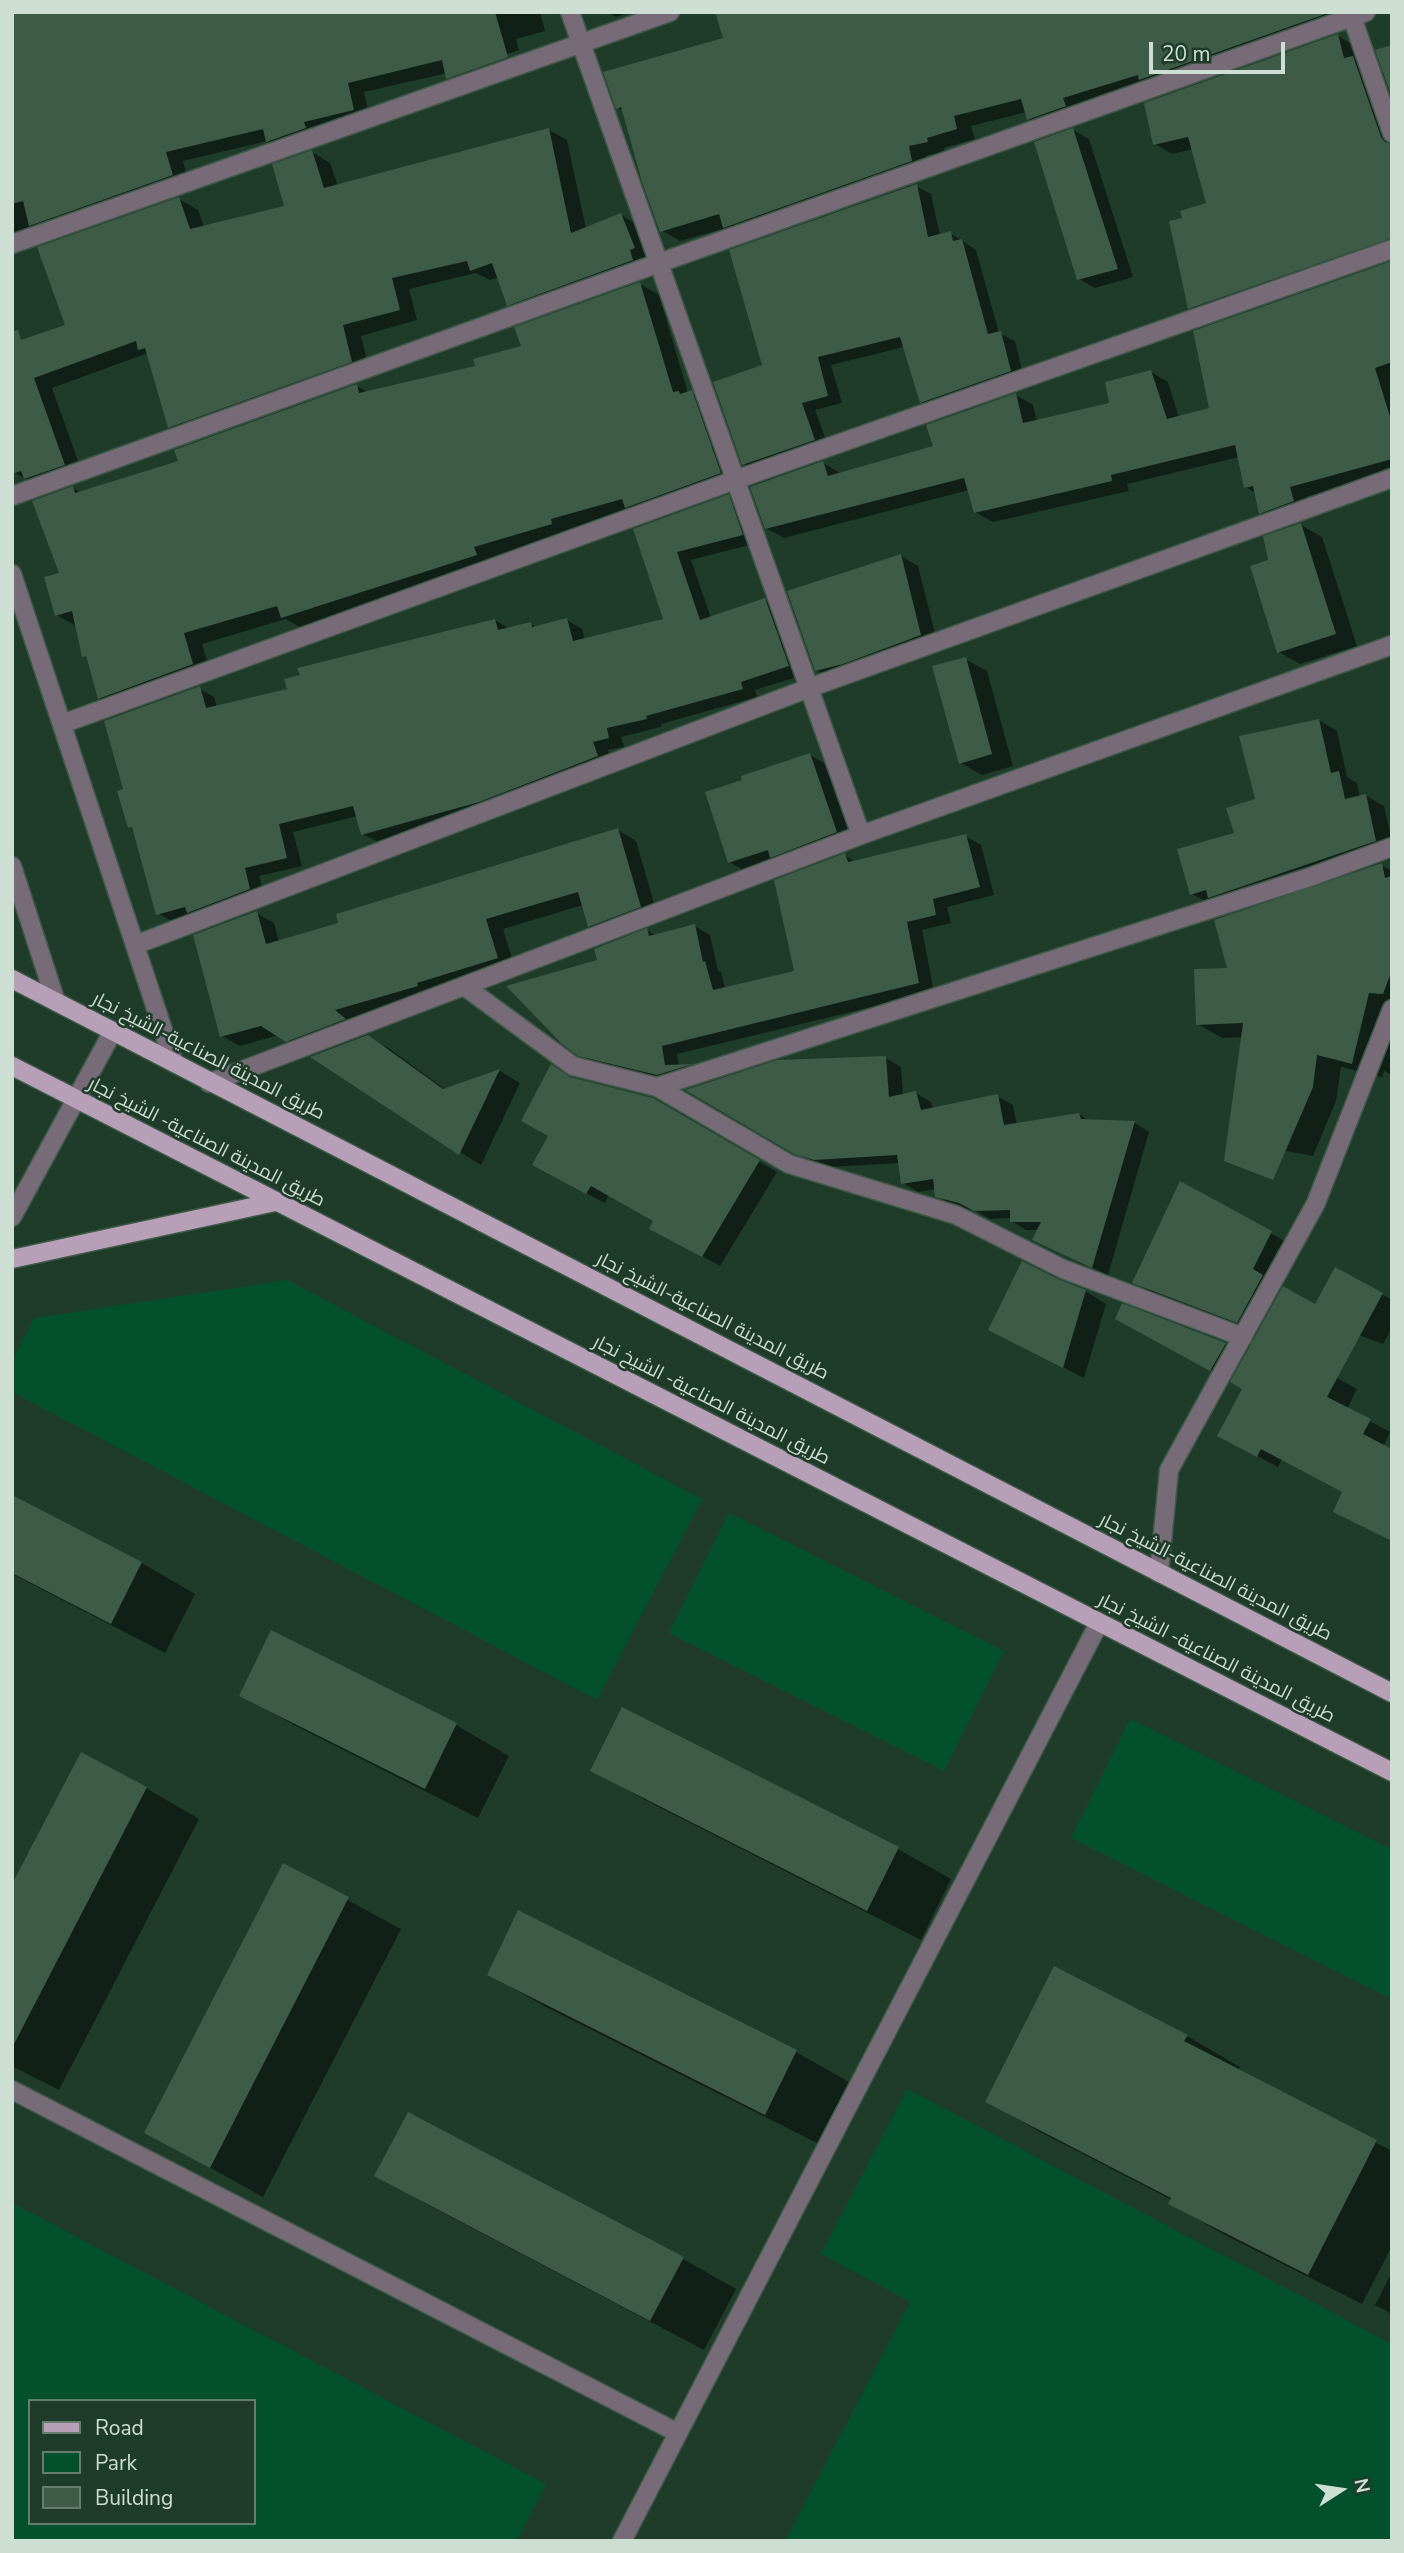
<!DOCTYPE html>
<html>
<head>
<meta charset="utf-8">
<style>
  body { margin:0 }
  #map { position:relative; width:1404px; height:2553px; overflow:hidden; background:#1f3c2a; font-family:"Nunito Sans",sans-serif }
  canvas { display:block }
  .frame { position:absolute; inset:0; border:14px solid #cdded2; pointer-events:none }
  .legend { position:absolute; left:28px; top:2399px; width:228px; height:126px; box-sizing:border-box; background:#1f3c2a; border:2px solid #657d6d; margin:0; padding:9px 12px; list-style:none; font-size:21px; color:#cdded2 }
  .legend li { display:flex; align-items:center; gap:14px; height:35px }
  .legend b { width:35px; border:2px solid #657d6d }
  .north { position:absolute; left:1306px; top:2455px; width:70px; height:70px; -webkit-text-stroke:5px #1f3c2a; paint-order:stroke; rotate:78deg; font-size:19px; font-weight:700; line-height:28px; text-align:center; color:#cdded2 }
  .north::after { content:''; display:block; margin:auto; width:24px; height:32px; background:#cdded2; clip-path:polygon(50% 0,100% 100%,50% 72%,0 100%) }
  .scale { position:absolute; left:1149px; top:42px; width:136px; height:32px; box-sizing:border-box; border:4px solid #cdded2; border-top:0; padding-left:9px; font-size:21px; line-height:24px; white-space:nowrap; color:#cdded2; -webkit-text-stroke:5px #1f3c2a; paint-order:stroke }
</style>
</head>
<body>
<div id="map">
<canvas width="1404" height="2553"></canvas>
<div class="frame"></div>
<ul class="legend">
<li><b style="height:9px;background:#b7a0b7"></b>Road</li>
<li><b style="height:19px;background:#03512c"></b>Park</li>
<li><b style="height:19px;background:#3d5b47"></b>Building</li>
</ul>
<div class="north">N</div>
<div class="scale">20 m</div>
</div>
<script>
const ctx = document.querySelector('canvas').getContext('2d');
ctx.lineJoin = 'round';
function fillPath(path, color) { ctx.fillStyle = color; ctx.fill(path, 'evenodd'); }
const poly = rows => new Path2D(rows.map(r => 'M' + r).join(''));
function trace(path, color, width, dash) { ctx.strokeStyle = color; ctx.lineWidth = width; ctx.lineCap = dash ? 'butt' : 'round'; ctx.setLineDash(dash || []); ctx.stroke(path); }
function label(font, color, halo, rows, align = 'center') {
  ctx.font = font + ' "Nunito Sans",Cairo,sans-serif'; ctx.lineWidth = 5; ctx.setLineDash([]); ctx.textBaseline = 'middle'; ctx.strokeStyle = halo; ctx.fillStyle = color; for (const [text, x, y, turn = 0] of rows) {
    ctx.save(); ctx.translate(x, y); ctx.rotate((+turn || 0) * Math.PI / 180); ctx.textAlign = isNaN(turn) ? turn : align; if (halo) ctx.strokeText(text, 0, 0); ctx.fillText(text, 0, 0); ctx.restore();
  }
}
fillPath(poly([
  [287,1280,702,1499,597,1700,12,1392,12,1361,34,1318],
  [729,1513,1004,1651,944,1771,669,1633],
  [1130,1719,1392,1850,1392,1999,1071,1838],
  [907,2089,1392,2344,1392,2541,785,2541,910,2302,821,2254],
  [12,2203,546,2484,517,2541,12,2541],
  [30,2401,254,2401,254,2523,30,2523]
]), '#03512c');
fillPath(poly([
  [12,12,540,12,545,31,516,39,519,50,461,70,364,92,370,119,285,151,267,141,183,161,189,185,12,239],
  [607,12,630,12,616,17],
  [716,12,1347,12,1047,130,1029,119,1027,112,971,126,975,139,944,148,945,152,926,156,929,171,743,238,726,228,680,241,661,230,624,111,618,108,725,39],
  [1338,36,1355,46,1392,130,1392,252,1207,317,1190,308,1184,219,1208,204,1193,149,1172,154,1155,144],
  [549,130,567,140,586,229,621,215,639,226,652,258,527,315,508,304,499,277,490,280,476,273,409,289,417,320,361,336,370,372,188,437,169,427,148,353,52,388,83,475,33,483,14,472,12,346,67,326,179,199,198,210,204,227,286,207,312,152,330,163,338,186],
  [1073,130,1089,139,1133,277,1095,288,1079,279],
  [916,186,931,194,940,236,950,233,976,250,999,333,1015,341,1024,379,936,410,921,402,904,347,831,365,842,403,815,410,829,448,758,473,744,464,764,366],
  [1392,263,1392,473,1306,497,1310,511,1277,523,1260,513,1256,493,1245,487,1239,457,1127,484,1129,491,993,522,975,512,969,490,784,538,766,528,823,463,840,473,935,447,1016,395,1033,405,1037,422,1111,404,1151,372,1168,382,1179,418,1211,409],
  [640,284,659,295,688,393,691,392,710,403,739,484,569,529,570,534,492,557,495,566,301,628,286,619,202,644,211,675,118,709,99,698,76,626,57,615,73,488,81,493,180,462,357,386,369,393,477,368,523,348],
  [728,496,744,505,757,543,691,560,711,618,765,600,780,609,803,675,755,690,757,697,661,724,661,727,621,737,624,747,608,750,612,765,495,810,378,842,363,834,358,816,293,832,302,866,259,876,265,897,173,922,158,913,135,830,130,827,125,790,199,688,214,697,217,707,289,691,495,620,510,629,531,624,538,628,567,620,582,629,585,640,665,620,635,530],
  [1301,525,1322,537,1357,646,1300,664,1279,652,1270,561],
  [901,556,918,566,938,645,834,680,817,670],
  [965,659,987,671,1013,766,982,775,961,763],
  [1319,720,1337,731,1347,777,1357,783,1360,797,1365,795,1384,806,1392,841,1210,904,1192,894,1236,835,1257,801],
  [810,755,831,767,857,844,750,874,729,862],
  [618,830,636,841,658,917,607,936,589,926,583,905,503,929,515,968,305,1051,279,1035,240,1046,222,1036,256,913,274,923,279,942,340,925],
  [965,836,981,845,994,895,947,907,951,923,922,930,934,992,677,1054,679,1066,692,1065,705,1073,673,1083,595,1064,579,1054,599,961,647,930,656,936,695,926,710,935,718,971,721,972,725,989,796,973,844,855,856,862],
  [1381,865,1392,871,1392,1075,1384,1071,1382,1077,1341,1067,1336,1101,1313,1156,1254,1145,1243,1037,1222,1038,1198,1024,1229,969],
  [368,1037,390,1049,446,1090,500,1071,520,1083,481,1165,422,1129],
  [886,1058,901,1067,903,1096,916,1093,931,1102,933,1109,997,1096,1013,1105,1017,1125,1079,1114,1091,1122,1135,1123,1149,1132,1108,1275,1034,1240,1039,1230,1026,1230,1011,1221,1011,1218,990,1219,976,1211,952,1205,937,1196,936,1189,918,1192,903,1183,900,1163,830,1167,811,1161,689,1090],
  [574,1080,652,1099,777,1172,720,1266,669,1238,656,1221,609,1194,605,1203,552,1175,550,1136],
  [1181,1183,1288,1243,1255,1331,1151,1292,1134,1282],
  [1336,1269,1392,1300,1392,1328,1383,1344,1332,1325,1337,1378,1357,1389,1347,1409,1390,1432,1384,1445,1344,1492,1282,1459,1278,1467,1240,1447],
  [1085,1291,1106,1304,1084,1378,990,1330],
  [1123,1306,1225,1344,1235,1350,1221,1375,1117,1318],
  [12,1497,142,1563,195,1594,165,1653,12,1574],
  [272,1632,456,1725,509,1756,478,1818,294,1725,241,1695],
  [623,1709,898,1849,951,1879,921,1940,645,1800,592,1770],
  [146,1788,199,1819,59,2090,12,2066,12,1888],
  [283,1865,401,1929,263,2197,146,2132],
  [489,1974,796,2052,849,2082,819,2144,542,2005],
  [1187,2036,1240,2067,1238,2071,1392,2151,1392,2246,1362,2304,1223,2234,1170,2203,1172,2200,1040,2132,987,2101],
  [377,2175,683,2259,736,2289,704,2350,430,2206],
  [1392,2272,1392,2314,1375,2305]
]), '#0007');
fillPath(poly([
  [12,12,495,12,508,57,446,79,442,60,348,83,354,110,304,122,306,128,266,142,263,129,166,152,173,175,29,226,23,201,12,204],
  [715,12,1331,12,1139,80,1138,75,1063,98,1066,106,1027,120,1021,99,954,116,957,129,927,138,928,142,909,146,912,161,723,228,719,214,660,232,642,182,621,107,616,109,603,72,723,38],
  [1338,34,1344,58,1353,56,1381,137,1385,142,1392,144,1392,238,1188,309,1169,221,1182,218,1180,211,1206,203,1188,137,1153,145,1144,103],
  [1392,45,1392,97,1375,50],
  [549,128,571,233,621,213,635,248,630,250,633,260,507,306,492,263,470,271,467,261,392,278,400,310,343,325,352,362,168,428,145,348,138,350,136,341,34,378,65,465,24,479,21,471,12,474,12,331,18,330,21,340,65,325,37,247,179,197,190,229,284,206,272,164,312,150,324,188],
  [1073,128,1118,269,1077,280,1034,142],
  [917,184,928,237,951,231,953,241,962,239,988,334,1001,331,1011,371,920,403,900,337,818,357,828,396,802,403,815,440,742,465,713,382,762,365,729,250],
  [1392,261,1392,362,1375,368,1392,423,1392,459,1290,487,1294,501,1259,514,1253,486,1244,488,1235,445,1111,475,1112,481,974,513,964,478,765,529,750,487,823,461,828,476,933,446,926,425,1016,393,1023,423,1109,403,1105,382,1151,370,1167,419,1209,408,1193,331],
  [640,282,673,392,679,391,680,394,692,390,721,473,625,508,622,499,551,519,552,524,474,547,477,555,281,618,277,606,184,633,193,664,98,699,86,656,82,657,72,611,55,616,44,577,59,573,32,501,73,486,75,493,178,461,174,450,357,384,359,393,475,366,473,359,521,346,514,327],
  [729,494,743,535,677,552,700,620,765,598,789,666,741,682,743,689,646,716,647,719,607,728,609,738,593,742,598,756,479,802,361,835,353,806,279,824,287,858,245,868,250,889,187,913,185,907,156,915,132,827,128,828,117,791,123,789,104,721,200,686,206,708,287,689,284,679,300,675,297,668,495,619,498,630,531,622,532,627,567,618,573,641,663,619,633,529],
  [1301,523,1336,634,1277,653,1250,566,1268,560,1263,536],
  [901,554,921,635,843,664,815,671,787,591],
  [966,657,992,754,959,764,932,666],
  [1319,719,1331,773,1339,771,1345,799,1366,794,1376,841,1208,898,1206,890,1190,895,1177,849,1234,833,1226,808,1255,799,1239,736],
  [810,753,837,832,770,858,768,850,728,863,705,792,742,780,741,776],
  [618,828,641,907,588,927,578,892,486,919,498,958,417,983,418,986,335,1010,346,1019,286,1042,261,1026,220,1037,193,935,257,911,266,944,338,923,336,914],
  [966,834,980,887,933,899,936,915,907,922,919,983,662,1046,665,1065,693,1064,657,1075,578,1056,562,1044,506,986,597,960,594,949,647,928,649,936,695,924,703,962,705,961,713,990,794,971,774,880,845,853,848,862],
  [1382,863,1385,878,1392,876,1392,970,1383,994,1369,993,1352,1064,1317,1055,1313,1087,1273,1180,1224,1161,1243,1023,1196,1025,1194,969,1227,968,1214,920],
  [368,1035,443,1089,500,1069,459,1155,310,1057],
  [886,1056,889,1097,916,1091,921,1110,998,1094,1004,1125,1079,1113,1081,1119,1135,1121,1092,1268,1032,1240,1041,1222,1010,1222,1010,1210,974,1211,959,1203,935,1197,933,1179,901,1184,897,1155,814,1160,794,1154,685,1090,777,1060],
  [551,1064,570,1077,653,1098,760,1160,702,1257,649,1229,653,1221,591,1186,586,1194,532,1165,548,1136,521,1121],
  [1180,1181,1272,1231,1253,1269,1263,1275,1237,1323,1132,1283],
  [1022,1261,1058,1279,1086,1290,1063,1368,988,1330],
  [1335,1267,1383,1293,1327,1397,1371,1419,1363,1434,1392,1449,1392,1541,1333,1512,1342,1492,1261,1449,1257,1457,1217,1436,1242,1389,1230,1382,1283,1286,1315,1304],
  [1122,1303,1226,1343,1210,1371,1115,1319],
  [12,1495,142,1562,111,1624,12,1573],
  [271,1630,457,1723,425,1789,239,1696],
  [622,1707,899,1847,867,1911,590,1771],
  [81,1752,147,1787,12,2048,12,1884],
  [283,1863,349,1897,210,2168,144,2133],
  [518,1910,797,2050,765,2115,487,1975],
  [1054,1966,1188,2035,1184,2041,1377,2140,1308,2275,1168,2204,1171,2198,985,2102],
  [408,2112,684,2257,650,2321,374,2176]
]), '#3d5b47');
const minor = poly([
  [570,12,861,835],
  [1352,17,1392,133],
  [12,244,670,12],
  [12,496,659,263,1366,12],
  [12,574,174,1063],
  [62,724,735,480,1392,249],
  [12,866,56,1002],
  [135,945,809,688,1392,478],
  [464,986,573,1066,657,1087,1310,877,1392,847],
  [209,1083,861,835,1392,645],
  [657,1087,789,1164,956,1215,1063,1269,1243,1337],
  [12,1217,113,1031],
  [1159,1573,1169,1470,1316,1203,1392,1009],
  [12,2090,678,2433],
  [622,2541,1099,1623]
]);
const major = poly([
  [12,979,1392,1693],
  [12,1066,1392,1772],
  [12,1259,275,1202]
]);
trace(minor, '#3e5948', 21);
trace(major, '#3e5948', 21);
trace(minor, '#766b76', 18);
trace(major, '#b7a0b7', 18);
label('19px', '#cdded2', '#1f3c2a', [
  ["طريق المدينة الصناعية-الشيخ نجار",208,1057,27],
  ["طريق المدينة الصناعية- الشيخ نجار",206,1143,27],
  ["طريق المدينة الصناعية-الشيخ نجار",712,1317,27],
  ["طريق المدينة الصناعية- الشيخ نجار",711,1401,27],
  ["طريق المدينة الصناعية-الشيخ نجار",1215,1578,27],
  ["طريق المدينة الصناعية- الشيخ نجار",1216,1659,27]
]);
</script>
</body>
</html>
